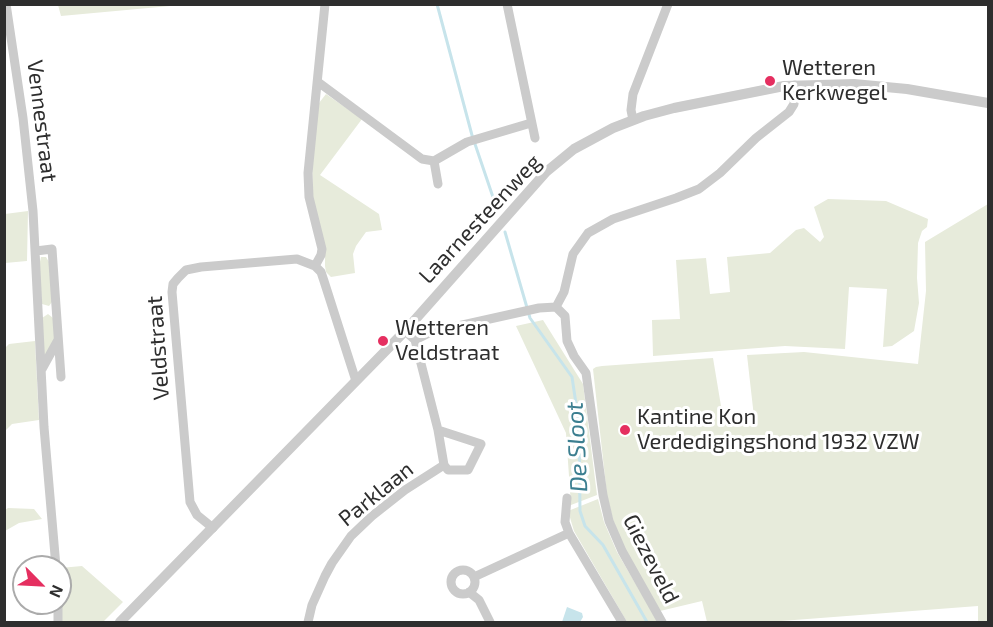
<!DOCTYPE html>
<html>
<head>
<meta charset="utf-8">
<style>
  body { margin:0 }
  #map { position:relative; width:993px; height:627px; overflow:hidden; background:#fff; font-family:"Exo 2",sans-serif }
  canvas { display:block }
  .frame { position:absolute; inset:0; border:6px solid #2e2e2e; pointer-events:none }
  .north { position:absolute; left:12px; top:555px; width:60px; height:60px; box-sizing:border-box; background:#fff; border:2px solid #ababab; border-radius:50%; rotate:114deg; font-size:16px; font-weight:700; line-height:24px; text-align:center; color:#2e2e2e }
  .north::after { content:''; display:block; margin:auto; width:21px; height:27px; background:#e52f60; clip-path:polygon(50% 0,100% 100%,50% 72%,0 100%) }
</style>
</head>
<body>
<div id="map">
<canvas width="993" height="627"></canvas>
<div class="frame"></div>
<div class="north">N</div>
</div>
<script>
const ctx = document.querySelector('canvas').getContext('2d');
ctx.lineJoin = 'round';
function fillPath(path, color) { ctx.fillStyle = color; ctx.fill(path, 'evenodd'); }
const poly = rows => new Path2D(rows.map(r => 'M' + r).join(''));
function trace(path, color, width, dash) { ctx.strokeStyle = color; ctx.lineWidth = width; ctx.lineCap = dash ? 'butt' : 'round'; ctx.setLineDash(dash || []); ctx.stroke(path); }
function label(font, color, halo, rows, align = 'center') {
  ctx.font = font + ' "Exo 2",sans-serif'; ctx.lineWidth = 6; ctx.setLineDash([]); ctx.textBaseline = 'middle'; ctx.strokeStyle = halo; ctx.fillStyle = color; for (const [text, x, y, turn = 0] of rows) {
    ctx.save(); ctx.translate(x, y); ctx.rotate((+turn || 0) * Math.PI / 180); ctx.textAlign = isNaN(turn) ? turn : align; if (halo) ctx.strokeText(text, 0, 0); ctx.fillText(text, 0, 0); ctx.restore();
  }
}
fillPath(poly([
  [58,5,58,4,181,5,61,16],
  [326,94,362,119,320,175,379,214,382,230,366,232,356,246,353,254,355,273,331,277,326,272,325,266,325,256,313,197,312,164,319,103],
  [828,199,886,201,928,219,927,227,922,231,918,243,917,278,919,303,914,331,892,346,883,347,887,289,849,287,845,349,785,346,653,356,652,320,680,319,676,260,706,258,710,294,730,292,727,257,770,253,796,230,804,228,820,242,824,237,814,207],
  [988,204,988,622,978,622,978,606,768,622,707,622,702,601,660,611,625,549,613,520,607,495,593,369,596,367,602,366,713,358,724,424,754,417,747,355,804,352,918,364,926,291,925,242],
  [28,211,27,261,5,263,5,214],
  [41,257,46,257,49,262,52,302,49,306,42,304,39,266],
  [48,314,53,318,55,341,43,362,42,318],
  [543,320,583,384,597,495,571,505,566,433,516,326],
  [35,341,39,420,12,424,5,431,5,348,9,344],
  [598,499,604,522,617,552,658,622,627,622,574,531,568,511],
  [8,508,34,509,42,519,19,523,5,531,5,510],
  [82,566,123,602,103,622,62,622,60,568]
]), '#e7ebdb');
fillPath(poly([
  [567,607,582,613,583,617,580,622,562,622]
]), '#c7e4eb');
trace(poly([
  [437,4,473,139],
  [475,144,497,209],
  [505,232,530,318,572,377,579,424,580,511,585,526,603,545,647,622]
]), '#c7e4eb', 3);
trace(poly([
  [6,4,23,118,33,211,44,427,56,567],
  [507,4,535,138],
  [318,82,422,159,434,161,467,142,531,123],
  [633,120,631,110,633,94,668,4],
  [434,161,438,184],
  [36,251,52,249,61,377],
  [315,266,321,255,322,249,309,197,308,173,325,4],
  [556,307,564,292,573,254,588,233,613,219,676,198,699,189,720,173,756,138,789,112,794,104,795,85],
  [556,307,565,316,567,341,574,356,586,373,603,495,609,521,622,551,662,622],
  [405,331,415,340,431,332,539,308,556,307],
  [42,369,58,340],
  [438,430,481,444,468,470,448,470,444,465],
  [567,498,565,522,569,533,622,622],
  [213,528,197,515,190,502,172,292,173,284,178,278,186,270,201,267,297,259,315,266,321,272,324,281,356,381],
  '451 582a12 12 0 1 1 24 0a12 12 0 1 1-24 0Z',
  [474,577,569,533],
  [469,592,479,600,490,622],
  [58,603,58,622],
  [308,622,312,605,325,576,332,563,351,536,372,516,405,490,444,465,438,430,415,340]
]), '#cbcbcb', 9);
trace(poly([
  [120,622,405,331,546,172,574,149,613,128,644,116,674,108,784,86,854,84,907,89,988,103]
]), '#cbcbcb', 10);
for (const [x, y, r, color] of [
  [770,81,6,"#e52f60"],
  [383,341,6,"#e52f60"],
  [625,430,6,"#e52f60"]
]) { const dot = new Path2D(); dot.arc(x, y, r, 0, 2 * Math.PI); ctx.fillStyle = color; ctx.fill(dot); trace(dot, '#fff', 2); }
label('22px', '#2e2e2e', '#fff', [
  ["Wetteren",782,68],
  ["Kerkwegel",782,93],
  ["Wetteren",395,328],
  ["Veldstraat",395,353],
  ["Kantine Kon",637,417],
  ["Verdedigingshond 1932 VZW",637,442]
], 'left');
label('22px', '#2e2e2e', '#fff', [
  ["Vennestraat",42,121,83],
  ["Laarnesteenweg",480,219,-47],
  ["Veldstraat",158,348,-94],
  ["Parklaan",376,494,-39],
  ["Giezeveld",651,559,63]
]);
label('italic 24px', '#3c7f90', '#fff', [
  ["De Sloot",577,447,-93]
]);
</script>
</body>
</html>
